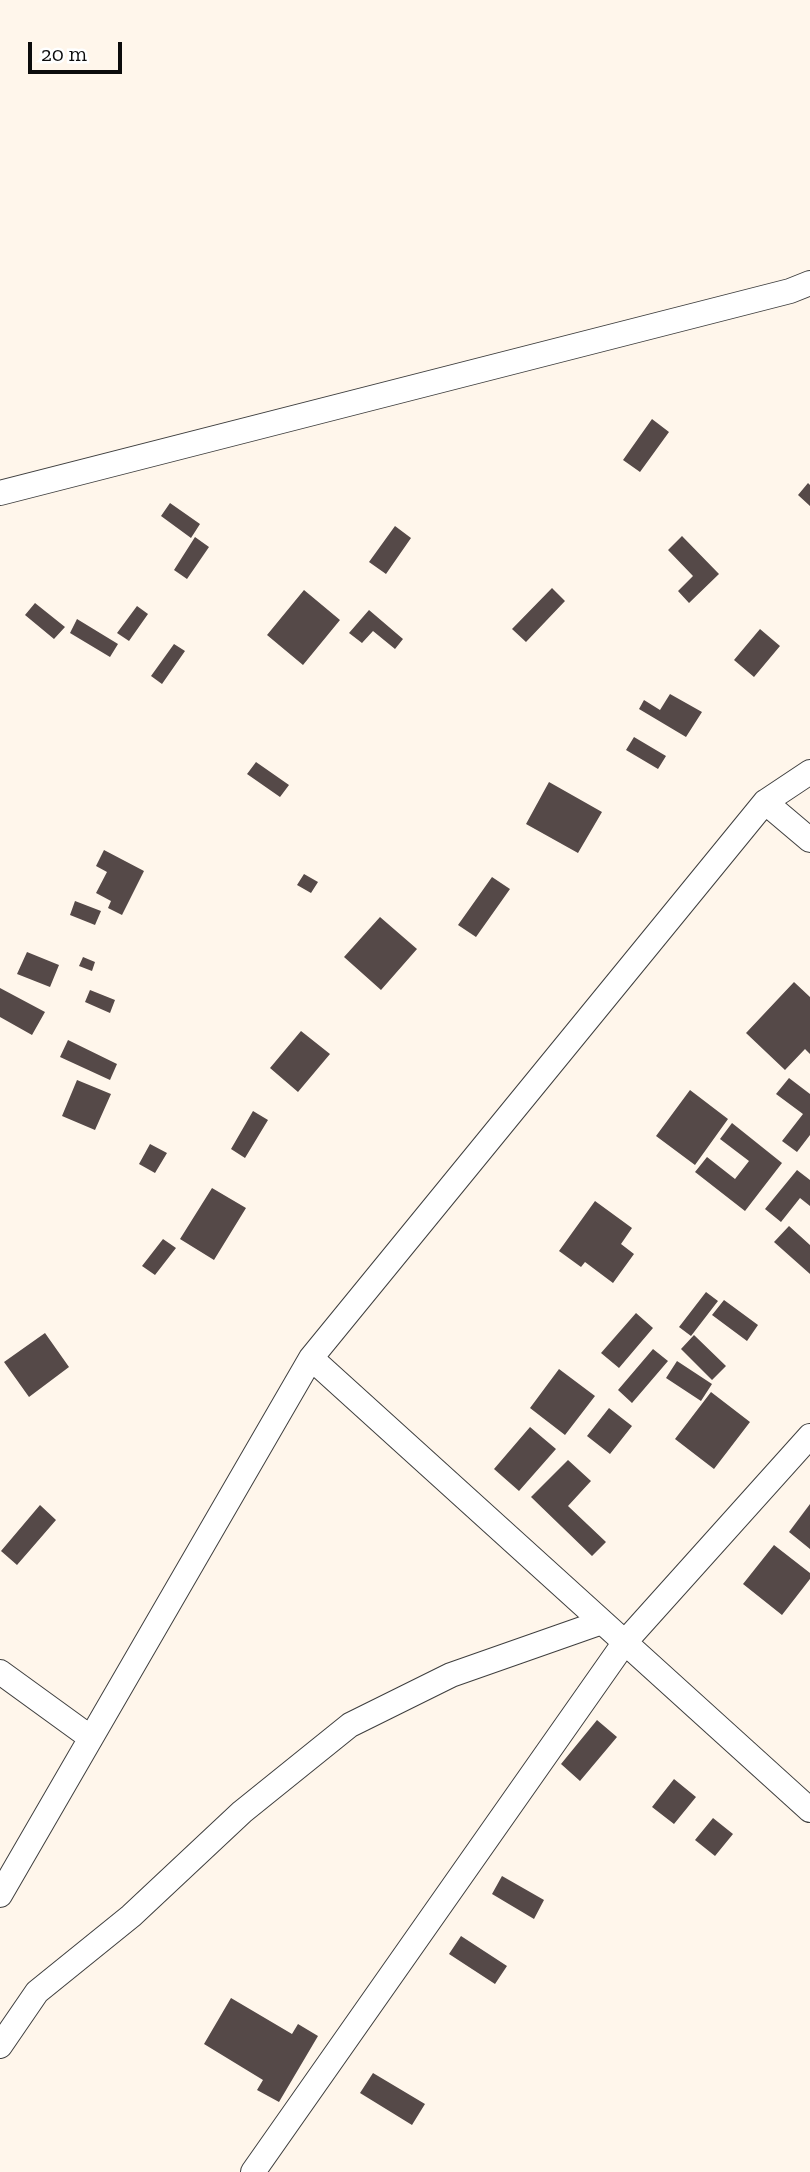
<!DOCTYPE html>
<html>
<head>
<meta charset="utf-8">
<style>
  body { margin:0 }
  #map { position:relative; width:810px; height:2172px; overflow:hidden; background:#fff6eb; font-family:"Zilla Slab",serif }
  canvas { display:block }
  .scale { position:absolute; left:28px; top:42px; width:94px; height:32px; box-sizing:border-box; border:4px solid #0c0c0c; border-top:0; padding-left:9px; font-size:21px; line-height:24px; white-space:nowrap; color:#0c0c0c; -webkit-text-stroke:5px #fff; paint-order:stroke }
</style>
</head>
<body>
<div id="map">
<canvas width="810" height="2172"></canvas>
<div class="scale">20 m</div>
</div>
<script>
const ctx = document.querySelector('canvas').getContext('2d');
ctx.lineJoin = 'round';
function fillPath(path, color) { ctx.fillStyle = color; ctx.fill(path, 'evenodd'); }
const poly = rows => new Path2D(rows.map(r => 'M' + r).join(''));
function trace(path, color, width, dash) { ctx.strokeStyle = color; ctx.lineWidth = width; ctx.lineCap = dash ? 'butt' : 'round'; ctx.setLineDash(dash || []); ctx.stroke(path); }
fillPath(poly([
  [652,419,669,432,640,472,623,460],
  [808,483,810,485,810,506,798,495],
  [170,503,200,524,191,538,161,516],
  [395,526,411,538,386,574,369,562],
  [682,536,719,574,689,603,678,591,693,576,668,550],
  [195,537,209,547,187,579,174,570],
  [552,588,565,601,526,642,512,629],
  [304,590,340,620,303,665,267,635],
  [35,603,65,627,54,639,25,615],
  [137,606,148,614,129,641,117,633],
  [369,610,403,639,395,649,373,631,362,643,349,633],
  [77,619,118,644,110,657,70,633],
  [760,629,780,646,754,677,734,660],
  [174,644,185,651,162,684,151,676],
  [670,694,702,712,686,737,639,709,644,700,660,710],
  [634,737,666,756,658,769,626,750],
  [256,762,289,785,280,797,247,774],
  [549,782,602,812,578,853,526,824],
  [104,850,144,871,122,915,108,908,111,901,96,893,107,872,96,866],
  [304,874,318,882,311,893,297,885],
  [492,877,510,889,476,937,458,925],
  [75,901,101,911,95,925,70,915],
  [380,917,417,949,381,990,344,957],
  [27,952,59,965,50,987,17,974],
  [83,957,95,962,92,971,79,966],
  [794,982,810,997,810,1054,805,1049,785,1070,746,1033],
  [0,988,45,1012,32,1035,0,1017],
  [90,990,115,1000,110,1013,85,1002],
  [301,1031,330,1054,298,1092,270,1068],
  [68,1040,117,1064,110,1080,60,1057],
  [789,1078,810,1094,810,1135,797,1152,782,1141,803,1114,776,1094],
  [77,1080,111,1094,95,1130,62,1116],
  [690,1090,728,1119,695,1165,656,1136],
  [253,1111,268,1120,245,1158,231,1149],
  [732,1123,782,1163,745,1211,695,1172,707,1157,735,1179,749,1161,720,1139],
  [150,1144,167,1153,155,1173,139,1164],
  [797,1170,810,1180,810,1206,800,1198,781,1222,765,1209],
  [212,1188,246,1208,214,1260,180,1239],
  [595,1201,632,1228,621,1244,634,1254,613,1283,585,1262,581,1267,559,1251],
  [789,1226,810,1245,810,1274,774,1242],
  [163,1239,176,1248,155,1275,142,1266],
  [706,1292,718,1301,691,1336,679,1327],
  [724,1300,758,1325,747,1341,712,1315],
  [636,1313,653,1328,619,1368,601,1353],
  [45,1333,69,1367,29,1397,4,1362],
  [694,1335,726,1366,712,1380,681,1349],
  [653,1349,668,1361,632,1403,618,1390],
  [677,1361,712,1384,701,1401,666,1378],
  [559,1369,595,1396,565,1435,530,1408],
  [711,1392,750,1422,714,1469,675,1439],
  [609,1408,632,1426,610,1454,587,1436],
  [530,1427,556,1449,519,1491,494,1469],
  [568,1460,591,1481,568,1506,606,1542,592,1556,531,1497],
  [810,1504,810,1549,789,1532],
  [40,1505,56,1520,17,1565,1,1551],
  [774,1545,810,1573,810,1579,782,1615,743,1584],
  [597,1720,617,1737,580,1781,561,1764],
  [674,1779,696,1797,674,1824,652,1807],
  [713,1818,733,1834,715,1856,695,1840],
  [502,1876,544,1900,534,1919,492,1894],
  [461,1936,507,1966,495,1984,449,1954],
  [231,1998,292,2034,298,2024,318,2036,279,2102,257,2090,263,2080,204,2044],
  [373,2073,425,2104,412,2125,360,2093]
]), '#554948');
const street = poly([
  [0,493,790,291,810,283],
  [765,802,810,840],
  [311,1358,810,1810],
  [0,1672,91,1738],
  [0,1895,311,1358,765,802,810,772],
  [0,2046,37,1992,131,1916,242,1812,350,1725,451,1675,602,1622],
  [253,2172,625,1642,810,1436]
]);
trace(street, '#3f3f3f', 26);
trace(street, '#fff', 24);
</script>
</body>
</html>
